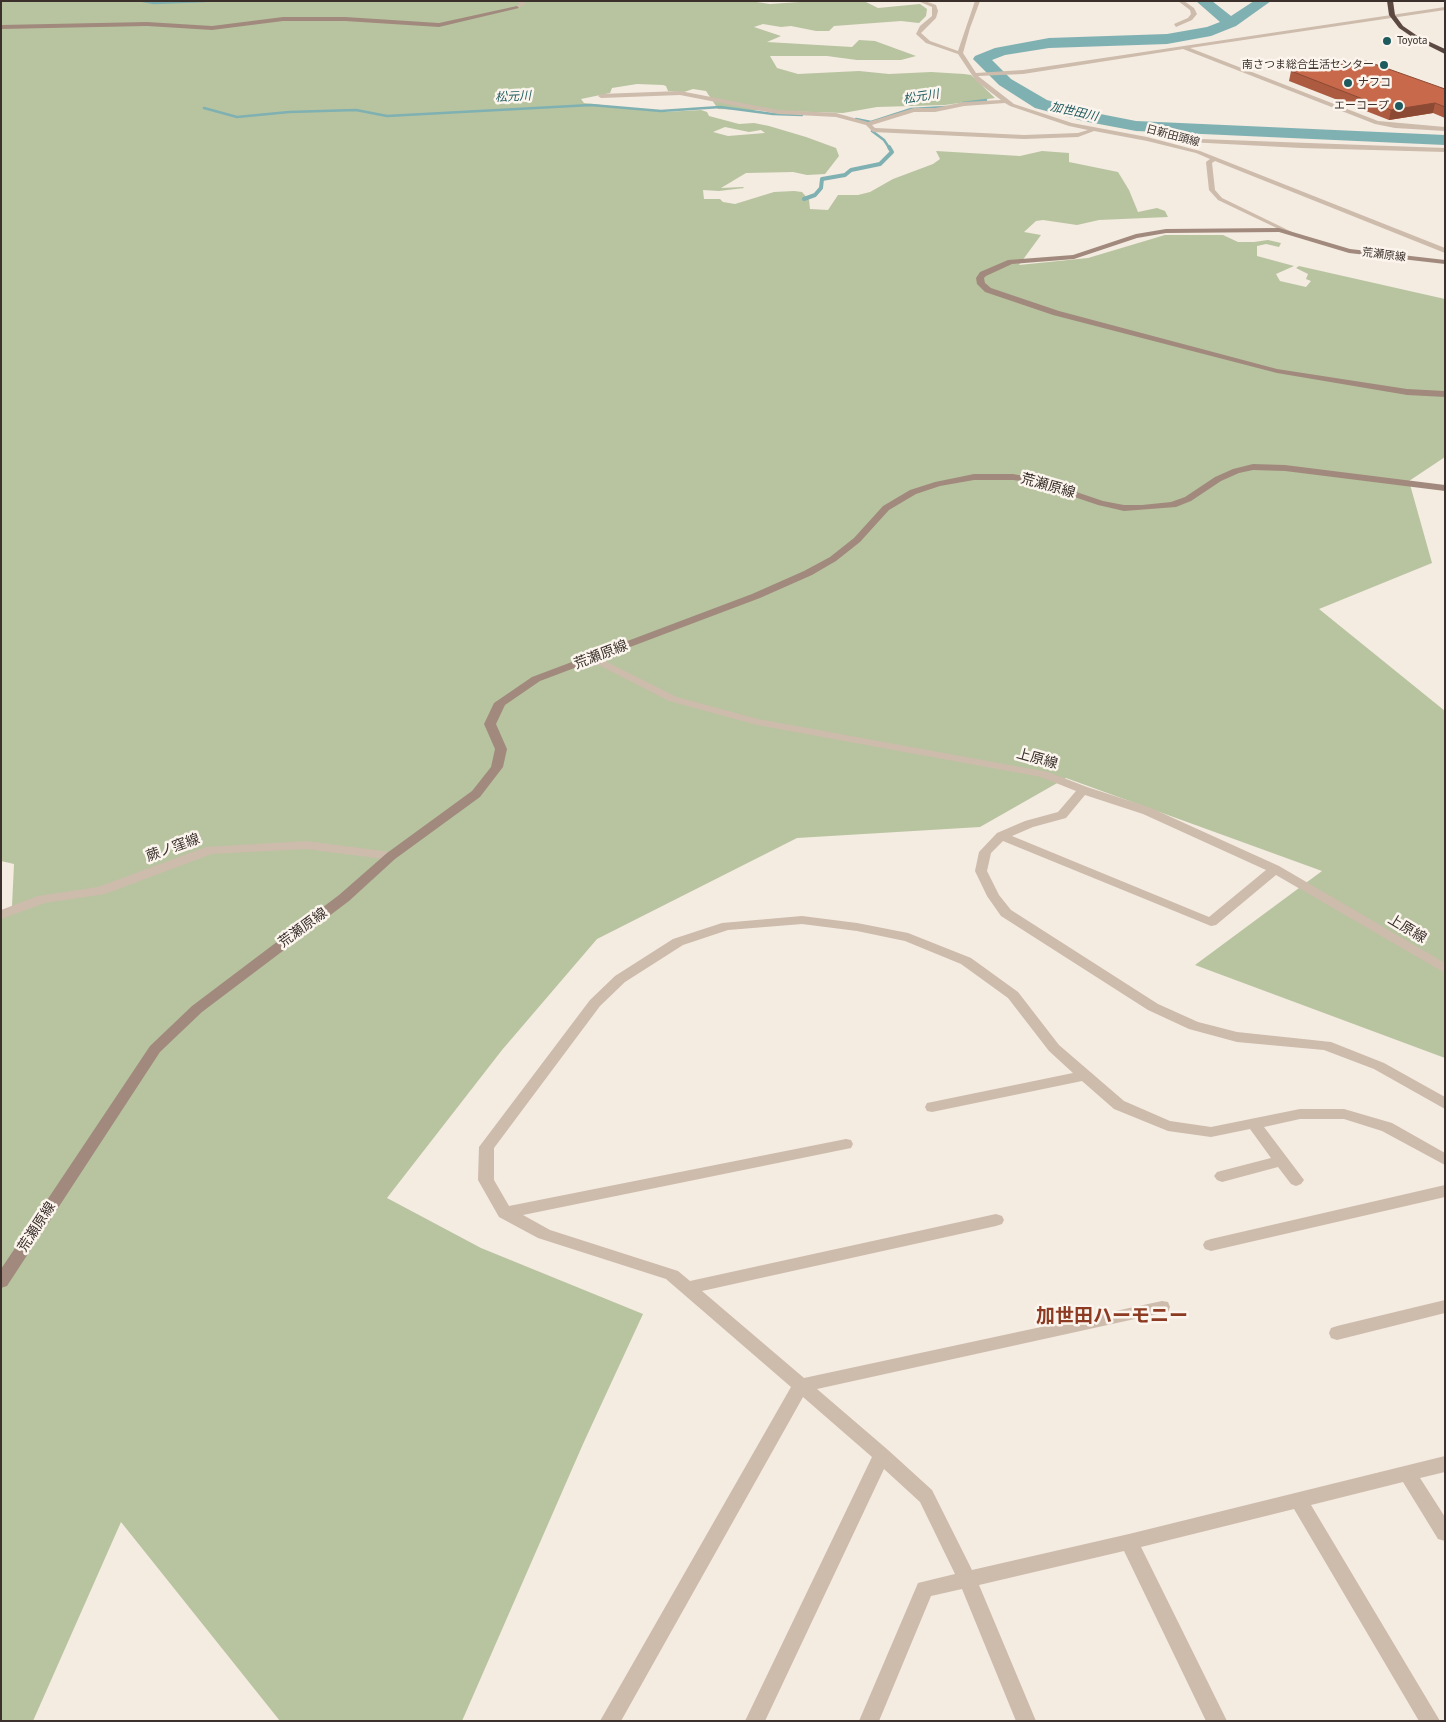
<!DOCTYPE html>
<html>
<head>
<meta charset="utf-8">
<style>
  body { margin:0 }
  #map { position:relative; width:1446px; height:1722px; overflow:hidden; background:#f4ebe1; font-family:"PT Sans",sans-serif }
  canvas { display:block }
  .frame { position:absolute; inset:0; border:2px solid #3b302b; pointer-events:none }
</style>
</head>
<body>
<div id="map">
<canvas width="1446" height="1722"></canvas>
<div class="frame"></div>
</div>
<script>
const ctx = document.querySelector('canvas').getContext('2d');
ctx.lineJoin = 'round';
function fillPath(path, color) { ctx.fillStyle = color; ctx.fill(path, 'evenodd'); }
const poly = rows => new Path2D(rows.map(r => 'M' + r).join(''));
function trace(path, color, width, dash) { ctx.strokeStyle = color; ctx.lineWidth = width; ctx.lineCap = dash ? 'butt' : 'round'; ctx.setLineDash(dash || []); ctx.stroke(path); }
function label(font, color, halo, rows, align = 'center') {
  ctx.font = font + ' "PT Sans","Noto Sans JP",sans-serif'; ctx.lineWidth = 5; ctx.setLineDash([]); ctx.textBaseline = 'middle'; ctx.strokeStyle = halo; ctx.fillStyle = color; for (const [text, x, y, turn = 0] of rows) {
    ctx.save(); ctx.translate(x, y); ctx.rotate((+turn || 0) * Math.PI / 180); ctx.textAlign = isNaN(turn) ? turn : align; if (halo) ctx.strokeText(text, 0, 0); ctx.fillText(text, 0, 0); ctx.restore();
  }
}
fillPath(poly([
  [1,1,750,1,770,4,814,1,864,1,878,8,920,4,927,9,926,16,919,23,901,21,834,26,829,31,816,31,791,26,781,27,763,24,754,27,781,36,767,42,852,47,859,40,875,41,916,56,901,60,857,60,827,56,770,56,777,68,798,74,859,71,889,74,931,72,964,74,971,75,995,98,945,105,877,107,843,113,718,109,706,91,693,89,684,92,668,91,666,86,663,85,637,84,612,88,610,93,581,99,584,103,664,112,701,110,707,112,709,116,739,124,754,123,769,126,806,137,836,148,839,156,825,174,807,175,793,172,746,173,721,188,743,187,744,188,719,191,703,190,704,199,720,199,723,202,735,204,774,192,794,191,802,192,809,200,810,209,828,210,838,195,858,195,870,192,893,179,933,164,940,159,936,151,1020,156,1042,151,1069,153,1069,162,1118,172,1129,190,1138,212,1157,208,1165,211,1168,217,1099,220,1077,225,1043,220,1036,221,1024,232,1041,235,1019,265,1088,258,1165,235,1223,235,1238,242,1254,242,1268,240,1281,243,1279,247,1266,244,1257,246,1257,256,1294,266,1276,274,1280,281,1306,287,1311,281,1306,279,1308,274,1296,268,1299,266,1445,299,1445,457,1409,481,1432,563,1319,609,1445,711,1445,1058,1195,965,1322,871,1066,778,980,827,797,838,597,939,502,1050,387,1198,481,1248,643,1314,583,1444,462,1721,280,1721,121,1522,33,1721,1,1721,1,912,12,906,14,864,1,861],
  [725,127,749,132,761,130,765,133,728,136,713,132]
]), '#b8c4a0');
trace(poly([
  [143,1,154,3,205,1],
  [963,103,986,100],
  [204,108,237,117,289,112,356,110,387,116,591,105,661,111,720,107,773,114,802,115],
  [856,119,871,122,911,109,946,107],
  [872,131,884,140,890,149]
]), '#7fb0b2', 2.5);
trace(poly([
  [804,199,815,195,821,188,822,179,845,175,851,170,880,164,892,152,889,147]
]), '#7fb0b2', 4);
fillPath(poly([
  [1196,1,1212,1,1231,16,1254,1,1271,1,1236,26,1211,36,1167,44,1049,48,1005,55,992,60,1011,79,1047,100,1085,111,1136,121,1445,135,1445,145,1136,131,1083,121,1035,108,999,85,973,59,975,56,995,48,1049,38,1167,34,1207,27,1220,22,1196,1]
]), '#7fb0b2');
fillPath(poly([
  [515,1,522,1,526,4,517,8,515,7,520,4,515,1],
  [918,1,925,1,936,5,938,11,936,18,921,33,930,41,958,51,975,1,980,1,970,28,963,53,976,73,1023,70,1445,7,1445,10,1190,48,1378,121,1445,127,1445,131,1395,128,1375,124,1183,49,1023,74,978,76,1014,104,1072,123,1147,137,1200,151,1445,248,1445,253,1215,161,1212,163,1215,190,1222,198,1292,232,1287,233,1218,200,1209,190,1206,162,1210,159,1196,153,1147,141,1094,131,1078,137,1024,139,873,132,866,125,836,117,778,114,680,95,601,98,598,96,601,94,680,91,778,110,836,113,868,122,914,108,935,108,964,102,1001,100,976,81,958,54,926,43,916,34,920,26,932,16,932,7,918,1],
  [1005,103,1010,106,1069,126,1088,130,1078,133,1024,135,875,128,872,125,914,112,935,112,964,106,1005,103],
  [1178,1,1184,1,1194,8,1197,14,1192,20,1176,27,1174,24,1188,18,1191,14,1190,10,1178,1],
  [1172,138,1445,148,1445,152,1301,148,1170,141,1172,138],
  [593,655,677,697,758,719,1048,772,1087,787,1151,808,1279,866,1445,963,1445,973,1276,875,1216,925,1211,926,1003,841,991,853,987,871,999,895,1011,910,1158,1004,1198,1022,1237,1032,1331,1042,1384,1063,1445,1097,1445,1109,1374,1069,1324,1050,1237,1042,1189,1029,1148,1010,1001,916,987,896,975,871,979,852,997,833,1025,821,1058,812,1076,791,1041,777,757,725,669,701,589,660,588,658,589,656,593,655],
  [1085,795,1143,814,1266,870,1209,917,1012,836,1033,827,1066,818,1085,795],
  [306,841,391,852,397,856,391,860,306,849,212,854,105,894,45,903,1,919,1,910,38,896,98,887,206,847,306,841],
  [802,916,857,923,908,933,971,958,1018,992,1059,1045,1124,1101,1170,1121,1211,1127,1300,1109,1344,1109,1392,1123,1445,1153,1445,1165,1382,1131,1344,1119,1300,1119,1264,1127,1301,1176,1304,1180,1301,1184,1296,1186,1291,1184,1278,1167,1222,1182,1217,1180,1214,1176,1217,1172,1271,1158,1250,1129,1211,1137,1168,1131,1114,1109,1082,1081,932,1112,927,1111,925,1107,927,1103,932,1102,1073,1073,1049,1051,1008,998,961,964,905,941,857,931,802,924,728,930,683,945,625,982,600,1006,494,1148,494,1180,509,1206,846,1139,851,1140,853,1144,851,1148,523,1215,550,1230,678,1271,690,1281,996,1214,1002,1216,1004,1220,1002,1224,996,1226,702,1291,804,1378,1162,1301,1168,1302,1170,1307,1168,1312,1162,1313,817,1389,888,1450,932,1490,972,1570,1129,1534,1445,1456,1445,1472,1420,1478,1445,1517,1445,1541,1438,1539,1403,1482,1311,1505,1440,1721,1419,1721,1294,1509,1141,1547,1227,1721,1206,1721,1124,1551,979,1585,1036,1721,1016,1721,962,1589,931,1596,879,1721,859,1721,918,1583,955,1574,920,1502,884,1469,765,1721,745,1721,872,1457,803,1397,621,1721,600,1721,791,1387,666,1279,538,1238,499,1217,478,1180,479,1147,590,1000,615,976,673,939,722,923,802,916],
  [1445,1185,1445,1197,1211,1251,1205,1249,1203,1245,1205,1241,1211,1239,1445,1185],
  [1445,1300,1445,1313,1337,1340,1331,1338,1329,1333,1331,1328,1337,1326,1445,1300]
]), '#cdbbac');
fillPath(poly([
  [517,6,519,8,439,27,345,21,283,21,212,30,147,26,1,29,1,25,147,22,212,26,283,17,345,17,439,23,517,6],
  [1279,228,1350,249,1445,260,1445,264,1349,253,1279,232,1166,233,1137,238,1074,259,1012,264,986,276,984,278,985,283,991,288,1059,311,1277,369,1407,389,1445,391,1445,397,1407,395,1277,373,1053,315,985,292,977,284,976,278,980,272,1008,260,1073,255,1136,234,1166,229,1279,228],
  [1253,464,1285,465,1445,485,1445,491,1285,471,1253,470,1239,473,1221,481,1191,501,1176,507,1124,511,1098,505,1030,482,1013,480,974,480,940,486,916,494,889,510,860,542,836,561,812,575,760,598,540,681,505,705,496,724,507,749,503,767,480,797,395,859,349,901,202,1012,160,1052,7,1286,1,1288,1,1269,150,1046,192,1006,339,895,387,853,472,791,491,767,495,749,484,724,494,703,532,677,752,594,804,571,830,557,854,538,883,506,910,490,935,482,974,474,1013,474,1035,478,1103,501,1124,505,1142,505,1171,502,1185,497,1215,477,1233,469,1253,464]
]), '#a18a7d');
fillPath(poly([
  [1387,1,1393,1,1395,15,1403,26,1419,37,1445,49,1445,54,1415,39,1399,28,1389,15,1387,1]
]), '#5c4a42');
fillPath(poly([
  [1291,71,1445,89,1445,118,1433,113,1389,120,1289,81]
]), '#ac5a40');
fillPath(poly([
  [1435,103,1433,113,1389,120,1391,110]
]), '#8c4a34');
const building = poly([
  [1366,61,1445,89,1445,107,1435,103,1391,110,1291,71,1366,61]
]);
fillPath(building, '#c8694b');
trace(building, '#8c4a34', 1);
for (const [x, y, r, color] of [
  [1387,41,5,"#1f5a5e"],
  [1384,65,5,"#1f5a5e"],
  [1348,83,5,"#1f5a5e"],
  [1399,106,5,"#1f5a5e"]
]) { const dot = new Path2D(); dot.arc(x, y, r, 0, 2 * Math.PI); ctx.fillStyle = color; ctx.fill(dot); trace(dot, '#fbf5ee', 2); }
label('11px', '#3b302b', '#fbf5ee', [
  ["Toyota",1397,41],
  ["南さつま総合生活センター",1374,65,"right"],
  ["ナフコ",1358,83],
  ["エーコープ",1389,106,"right"]
], 'left');
label('11px', '#3b302b', '#fbf5ee', [
  ["日新田頭線",1173,136,15],
  ["荒瀬原線",1384,255,7]
]);
label('italic 12px', '#1f5a5e', '#fbf5ee', [
  ["松元川",513,97,-3],
  ["松元川",921,97,-9],
  ["加世田川",1074,112,13]
]);
label('14px', '#3b302b', '#fbf5ee', [
  ["荒瀬原線",1048,486,16],
  ["荒瀬原線",601,655,-21],
  ["上原線",1037,759,15],
  ["蕨ノ窪線",173,848,-20],
  ["荒瀬原線",303,928,-36],
  ["上原線",1407,929,31],
  ["荒瀬原線",37,1227,-57]
]);
label('bold 19px', '#8c3b22', '#fbf5ee', [
  ["加世田ハーモニー",1112,1317]
]);
</script>
</body>
</html>
